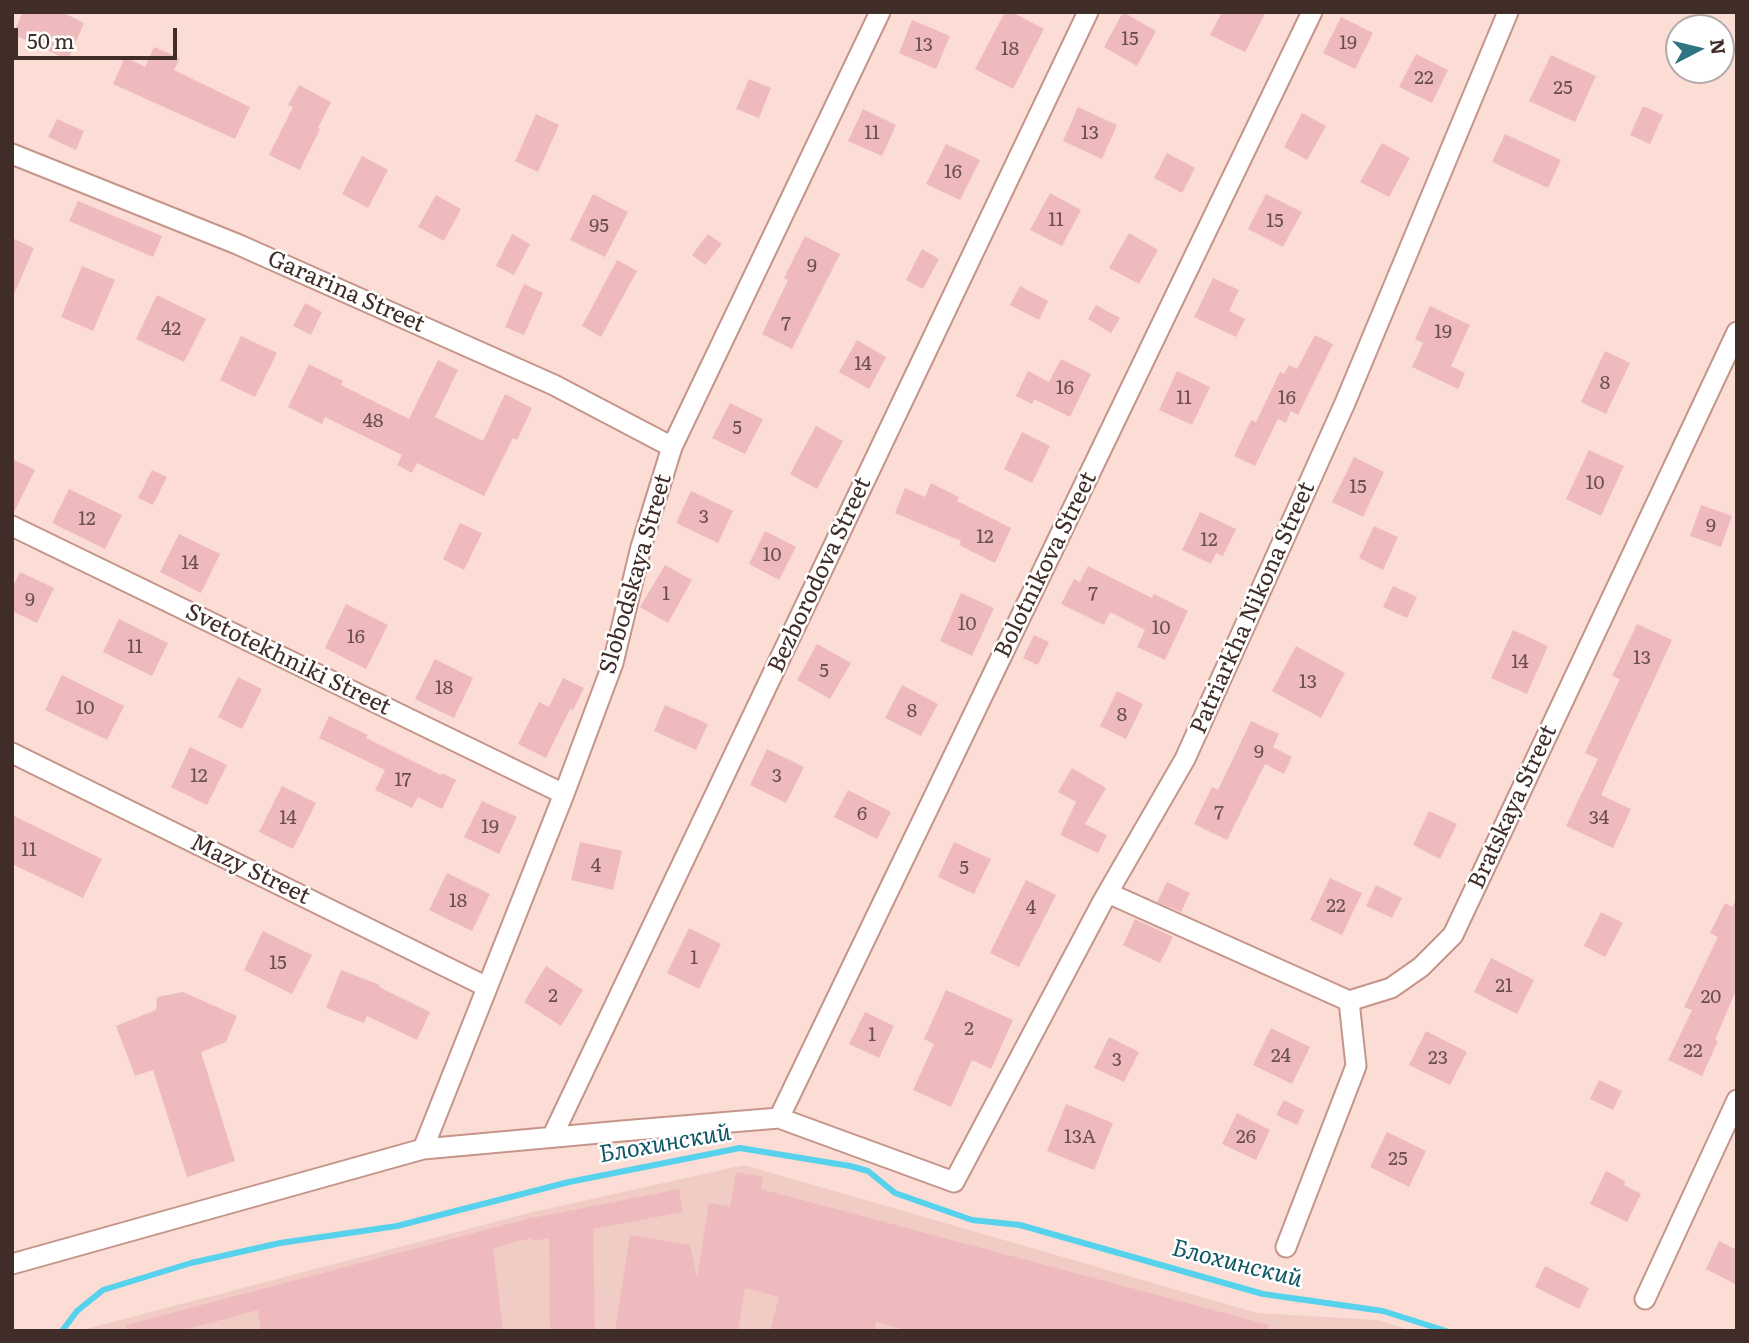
<!DOCTYPE html>
<html>
<head>
<meta charset="utf-8">
<style>
  body { margin:0 }
  #map { position:relative; width:1749px; height:1343px; overflow:hidden; background:#fcddd5; font-family:Literata,serif }
  canvas { display:block }
  .frame { position:absolute; inset:0; border:14px solid #402d28; pointer-events:none }
  .north { position:absolute; left:1665px; top:14px; width:70px; height:70px; box-sizing:border-box; background:#fff; border:2px solid #b3aba9; border-radius:50%; rotate:83deg; font-size:19px; font-weight:700; line-height:28px; text-align:center; color:#402d28 }
  .north::after { content:''; display:block; margin:auto; width:24px; height:32px; background:#2f7483; clip-path:polygon(50% 0,100% 100%,50% 72%,0 100%) }
  .scale { position:absolute; left:14px; top:28px; width:163px; height:32px; box-sizing:border-box; border:4px solid #402d28; border-top:0; padding-left:9px; font-size:21px; line-height:24px; white-space:nowrap; color:#402d28; -webkit-text-stroke:5px #fff; paint-order:stroke }
</style>
</head>
<body>
<div id="map">
<canvas width="1749" height="1343"></canvas>
<div class="frame"></div>
<div class="north">N</div>
<div class="scale">50 m</div>
</div>
<script>
const ctx = document.querySelector('canvas').getContext('2d');
ctx.lineJoin = 'round';
function fillPath(path, color) { ctx.fillStyle = color; ctx.fill(path, 'evenodd'); }
const poly = rows => new Path2D(rows.map(r => 'M' + r).join(''));
function trace(path, color, width, dash) { ctx.strokeStyle = color; ctx.lineWidth = width; ctx.lineCap = dash ? 'butt' : 'round'; ctx.setLineDash(dash || []); ctx.stroke(path); }
function label(font, color, halo, rows, align = 'center') {
  ctx.font = font + ' Literata,serif'; ctx.lineWidth = 5; ctx.setLineDash([]); ctx.textBaseline = 'middle'; ctx.strokeStyle = halo; ctx.fillStyle = color; for (const [text, x, y, turn = 0] of rows) {
    ctx.save(); ctx.translate(x, y); ctx.rotate((+turn || 0) * Math.PI / 180); ctx.textAlign = isNaN(turn) ? turn : align; if (halo) ctx.strokeText(text, 0, 0); ctx.fillText(text, 0, 0); ctx.restore();
  }
}
fillPath(poly([
  [744,1165,1257,1313,1378,1320,1413,1331,78,1331,533,1212]
]), '#f0ccc4');
trace(poly([
  [62,1331,77,1311,103,1290,191,1263,280,1243,397,1226,569,1182,740,1148,850,1166,868,1171,895,1193,972,1220,1020,1225,1263,1294,1383,1311,1446,1331]
]), '#56d2ec', 6);
fillPath(poly([
  [23,12,62,12,84,23,68,60,13,34],
  [1005,12,1012,12,1044,29,1013,89,975,69],
  [1123,12,1156,31,1137,66,1104,47],
  [1222,12,1266,12,1245,52,1210,35],
  [1341,17,1373,33,1355,69,1323,53],
  [912,20,950,36,936,69,899,53],
  [154,47,180,58,174,70,250,107,235,139,113,84,125,57,145,67],
  [1416,54,1448,70,1432,103,1399,87],
  [1551,55,1596,76,1575,122,1529,101],
  [749,79,771,88,759,118,736,109],
  [299,85,331,102,318,128,320,129,300,170,269,155,293,107,288,105],
  [1643,106,1663,115,1650,144,1630,135],
  [1078,107,1117,125,1102,159,1063,141],
  [863,109,896,125,882,156,848,141],
  [1302,113,1326,126,1307,160,1284,147],
  [536,114,559,125,538,172,515,161],
  [57,119,84,131,76,150,48,137],
  [1505,134,1561,160,1548,188,1492,162],
  [1382,143,1410,158,1389,197,1360,182],
  [946,144,980,160,960,200,926,184],
  [1167,153,1195,168,1182,193,1154,178],
  [362,156,388,170,368,208,342,194],
  [1050,193,1081,210,1062,246,1030,230],
  [593,194,628,212,605,257,570,240],
  [1266,194,1302,212,1283,247,1248,229],
  [436,195,461,209,444,241,418,227],
  [78,201,162,236,153,257,69,221],
  [1129,233,1158,250,1139,284,1109,268],
  [512,234,530,244,514,275,496,266],
  [708,234,722,244,705,265,692,255],
  [805,236,840,254,792,349,762,334,788,280,784,278],
  [12,238,34,248,12,299],
  [922,249,939,259,923,289,906,280],
  [617,260,637,271,601,337,582,326],
  [82,266,115,280,93,331,61,317],
  [1213,278,1239,290,1229,311,1245,319,1236,337,1194,317],
  [524,284,543,293,524,335,505,327],
  [1020,286,1048,301,1039,320,1010,305],
  [157,295,206,319,184,362,136,339],
  [305,303,322,312,311,335,293,326],
  [1096,305,1120,318,1111,333,1088,319],
  [1430,306,1470,325,1451,366,1465,373,1458,389,1412,367,1423,343,1415,339],
  [1315,335,1333,344,1298,415,1291,411,1286,423,1278,419,1255,466,1234,456,1251,420,1256,422,1280,372,1284,374,1289,365,1297,369],
  [241,336,277,353,255,397,220,380],
  [857,340,886,357,869,389,839,372],
  [1605,351,1630,363,1606,414,1581,402],
  [1061,359,1091,374,1070,417,1034,399,1032,404,1016,396,1028,371,1049,382],
  [438,360,458,370,435,417,483,441,505,394,532,408,517,440,513,438,484,496,417,463,412,473,397,465,402,455,325,417,322,424,288,407,309,364,343,381,341,385,409,419],
  [1177,371,1210,387,1192,425,1159,410],
  [730,403,763,419,745,454,712,438],
  [816,426,843,441,817,489,790,474],
  [1022,432,1050,446,1032,483,1004,469],
  [1589,450,1624,466,1601,516,1566,499],
  [1354,457,1384,472,1363,517,1332,502],
  [12,459,35,470,13,514,12,514],
  [152,470,167,477,153,505,138,498],
  [931,483,959,497,957,501,1011,528,995,563,959,545,961,541,895,513,905,488,925,497],
  [69,489,122,515,105,549,52,523],
  [691,491,733,511,718,543,676,523],
  [1701,505,1732,516,1721,547,1690,536],
  [1200,512,1236,529,1223,556,1216,553,1211,564,1182,550],
  [460,523,482,533,464,570,443,559],
  [1374,526,1398,537,1383,570,1359,558],
  [765,531,796,547,779,580,749,564],
  [179,534,220,554,201,593,160,572],
  [665,565,692,580,668,623,640,607],
  [1088,566,1152,598,1154,594,1188,611,1165,660,1137,647,1145,630,1110,612,1104,625,1061,604,1074,579,1080,582],
  [20,572,54,588,37,623,12,611,12,588],
  [1393,586,1417,597,1407,618,1383,607],
  [961,593,994,608,972,656,940,641],
  [346,604,388,625,366,669,325,648],
  [119,619,168,643,152,676,103,652],
  [1637,624,1672,640,1601,795,1631,809,1613,848,1566,826,1598,759,1585,753,1620,679,1612,676],
  [1513,630,1548,646,1527,694,1491,678],
  [1034,635,1049,642,1038,665,1023,658],
  [817,644,851,663,830,699,797,680],
  [1296,646,1345,673,1321,718,1272,691],
  [435,659,473,678,454,718,415,699],
  [62,675,124,706,107,740,45,710],
  [238,677,262,689,242,729,218,717],
  [563,678,584,688,573,710,570,709,546,758,518,744,539,702,549,707],
  [902,685,938,704,921,736,885,718],
  [1117,691,1143,704,1126,739,1100,726],
  [665,705,708,724,696,750,654,731],
  [329,716,368,735,366,738,441,775,442,773,456,780,442,809,418,797,412,808,375,790,385,770,319,738],
  [1251,721,1279,734,1273,747,1292,757,1284,774,1265,764,1227,840,1194,824,1212,787,1218,790],
  [190,747,227,765,207,805,171,787],
  [767,749,804,767,786,803,750,785],
  [1072,768,1106,788,1085,824,1107,835,1098,853,1060,835,1076,802,1058,792],
  [282,786,316,803,293,849,259,832],
  [848,790,891,812,877,839,834,817],
  [482,801,517,817,499,854,464,837],
  [1429,811,1457,824,1440,859,1413,845],
  [12,815,102,859,83,898,12,864],
  [580,842,622,851,613,890,571,880],
  [954,842,991,859,974,894,938,877],
  [447,873,490,894,472,931,429,910],
  [1330,878,1362,893,1342,935,1310,920],
  [1026,880,1056,895,1019,967,990,953],
  [1167,882,1190,893,1181,912,1157,902],
  [1376,885,1402,898,1392,918,1366,906],
  [1737,898,1737,988,1715,1040,1718,1041,1702,1076,1668,1060,1692,1010,1684,1007,1718,937,1710,933,1725,903,1732,907],
  [1601,912,1623,923,1605,957,1584,946],
  [1135,919,1173,937,1160,963,1123,945],
  [689,928,721,944,699,989,667,973],
  [263,931,312,955,292,994,244,970],
  [1491,958,1534,980,1517,1014,1474,992],
  [546,966,583,990,561,1026,524,1002],
  [341,970,380,985,379,987,430,1012,417,1040,367,1016,364,1023,326,1008],
  [946,990,1013,1020,991,1069,972,1060,951,1107,913,1090,934,1044,924,1039],
  [183,992,237,1016,226,1042,201,1052,235,1161,187,1177,153,1070,135,1076,116,1026,156,1010,157,997],
  [865,1012,894,1026,879,1058,849,1044],
  [1271,1028,1310,1047,1292,1084,1253,1065],
  [1426,1031,1467,1052,1450,1085,1409,1065],
  [1109,1037,1139,1052,1124,1082,1094,1068],
  [1599,1080,1622,1091,1613,1110,1590,1099],
  [1284,1100,1304,1110,1297,1125,1276,1115],
  [1066,1104,1113,1123,1094,1170,1047,1151],
  [1237,1113,1270,1130,1256,1160,1222,1144],
  [1387,1132,1426,1151,1409,1187,1370,1167],
  [1606,1171,1625,1181,1624,1185,1641,1194,1627,1222,1590,1204],
  [736,1172,763,1177,761,1189,1269,1325,1269,1331,909,1331,876,1322,875,1331,770,1331,779,1297,745,1288,738,1331,615,1331,630,1235,690,1245,697,1278,709,1203,730,1207],
  [679,1189,683,1212,593,1229,595,1331,550,1331,549,1238,532,1241,531,1238,493,1248,503,1331,261,1331,258,1310,180,1331,127,1331,126,1325,527,1219],
  [1719,1241,1737,1250,1737,1285,1706,1269],
  [1545,1266,1589,1288,1579,1309,1535,1287]
]), '#eebabd');
const street = poly([
  [12,154,237,244,554,385,672,447],
  [12,526,564,794],
  [12,753,487,987],
  [1108,893,1349,1001],
  [779,1118,1312,12],
  [552,1137,1088,12],
  [423,1149,564,794,613,663,641,547,672,447,880,12],
  [1286,1247,1356,1066,1349,1001,1391,988,1421,967,1453,935,1737,332],
  [12,1264,423,1149,622,1131,779,1118,954,1182,1103,901,1185,759,1345,403,1508,12],
  [1645,1299,1737,1100]
]);
trace(street, '#c5958a', 23);
trace(street, '#fff', 19);
label('19px', '#6c504d', null, [
  ["15",1130,39],
  ["19",1348,43],
  ["13",924,45],
  ["18",1010,49],
  ["22",1424,78],
  ["25",1563,88],
  ["11",872,133],
  ["13",1090,133],
  ["16",953,172],
  ["11",1056,220],
  ["15",1275,221],
  ["95",599,226],
  ["9",812,266],
  ["7",786,324],
  ["42",171,329],
  ["19",1443,332],
  ["14",863,364],
  ["8",1605,383],
  ["16",1065,388],
  ["11",1184,398],
  ["16",1287,398],
  ["48",373,421],
  ["5",737,428],
  ["10",1595,483],
  ["15",1358,487],
  ["3",704,517],
  ["12",87,519],
  ["9",1711,526],
  ["12",985,537],
  ["12",1209,540],
  ["10",772,555],
  ["14",190,563],
  ["1",666,594],
  ["7",1093,594],
  ["9",30,600],
  ["10",967,624],
  ["10",1161,628],
  ["16",356,637],
  ["11",135,647],
  ["13",1642,658],
  ["14",1520,662],
  ["5",824,671],
  ["13",1308,682],
  ["18",444,688],
  ["10",85,708],
  ["8",912,711],
  ["8",1122,715],
  ["9",1259,752],
  ["12",199,776],
  ["3",777,776],
  ["17",403,780],
  ["7",1219,813],
  ["6",862,814],
  ["14",288,818],
  ["34",1599,818],
  ["19",490,827],
  ["11",29,850],
  ["4",596,866],
  ["5",964,868],
  ["18",458,901],
  ["22",1336,906],
  ["4",1031,908],
  ["1",694,958],
  ["15",278,963],
  ["21",1504,986],
  ["2",553,996],
  ["20",1711,997],
  ["2",969,1029],
  ["1",872,1035],
  ["22",1693,1051],
  ["24",1281,1056],
  ["23",1438,1058],
  ["3",1117,1060],
  ["13А",1080,1137],
  ["26",1246,1137],
  ["25",1398,1159]
]);
label('23px', '#402d28', '#fff', [
  ["Gararina Street",346,292,24],
  ["Bolotnikova Street",1046,565,-64],
  ["Slobodskaya Street",636,574,-74],
  ["Bezborodova Street",820,575,-65],
  ["Patriarkha Nikona Street",1253,608,-66],
  ["Svetotekhniki Street",288,660,26],
  ["Bratskaya Street",1513,807,-65],
  ["Mazy Street",250,870,26]
]);
label('italic 24px', '#105865', '#fff', [
  ["Блохинский",665,1144,-10],
  ["Блохинский",1237,1264,14]
]);
</script>
</body>
</html>
